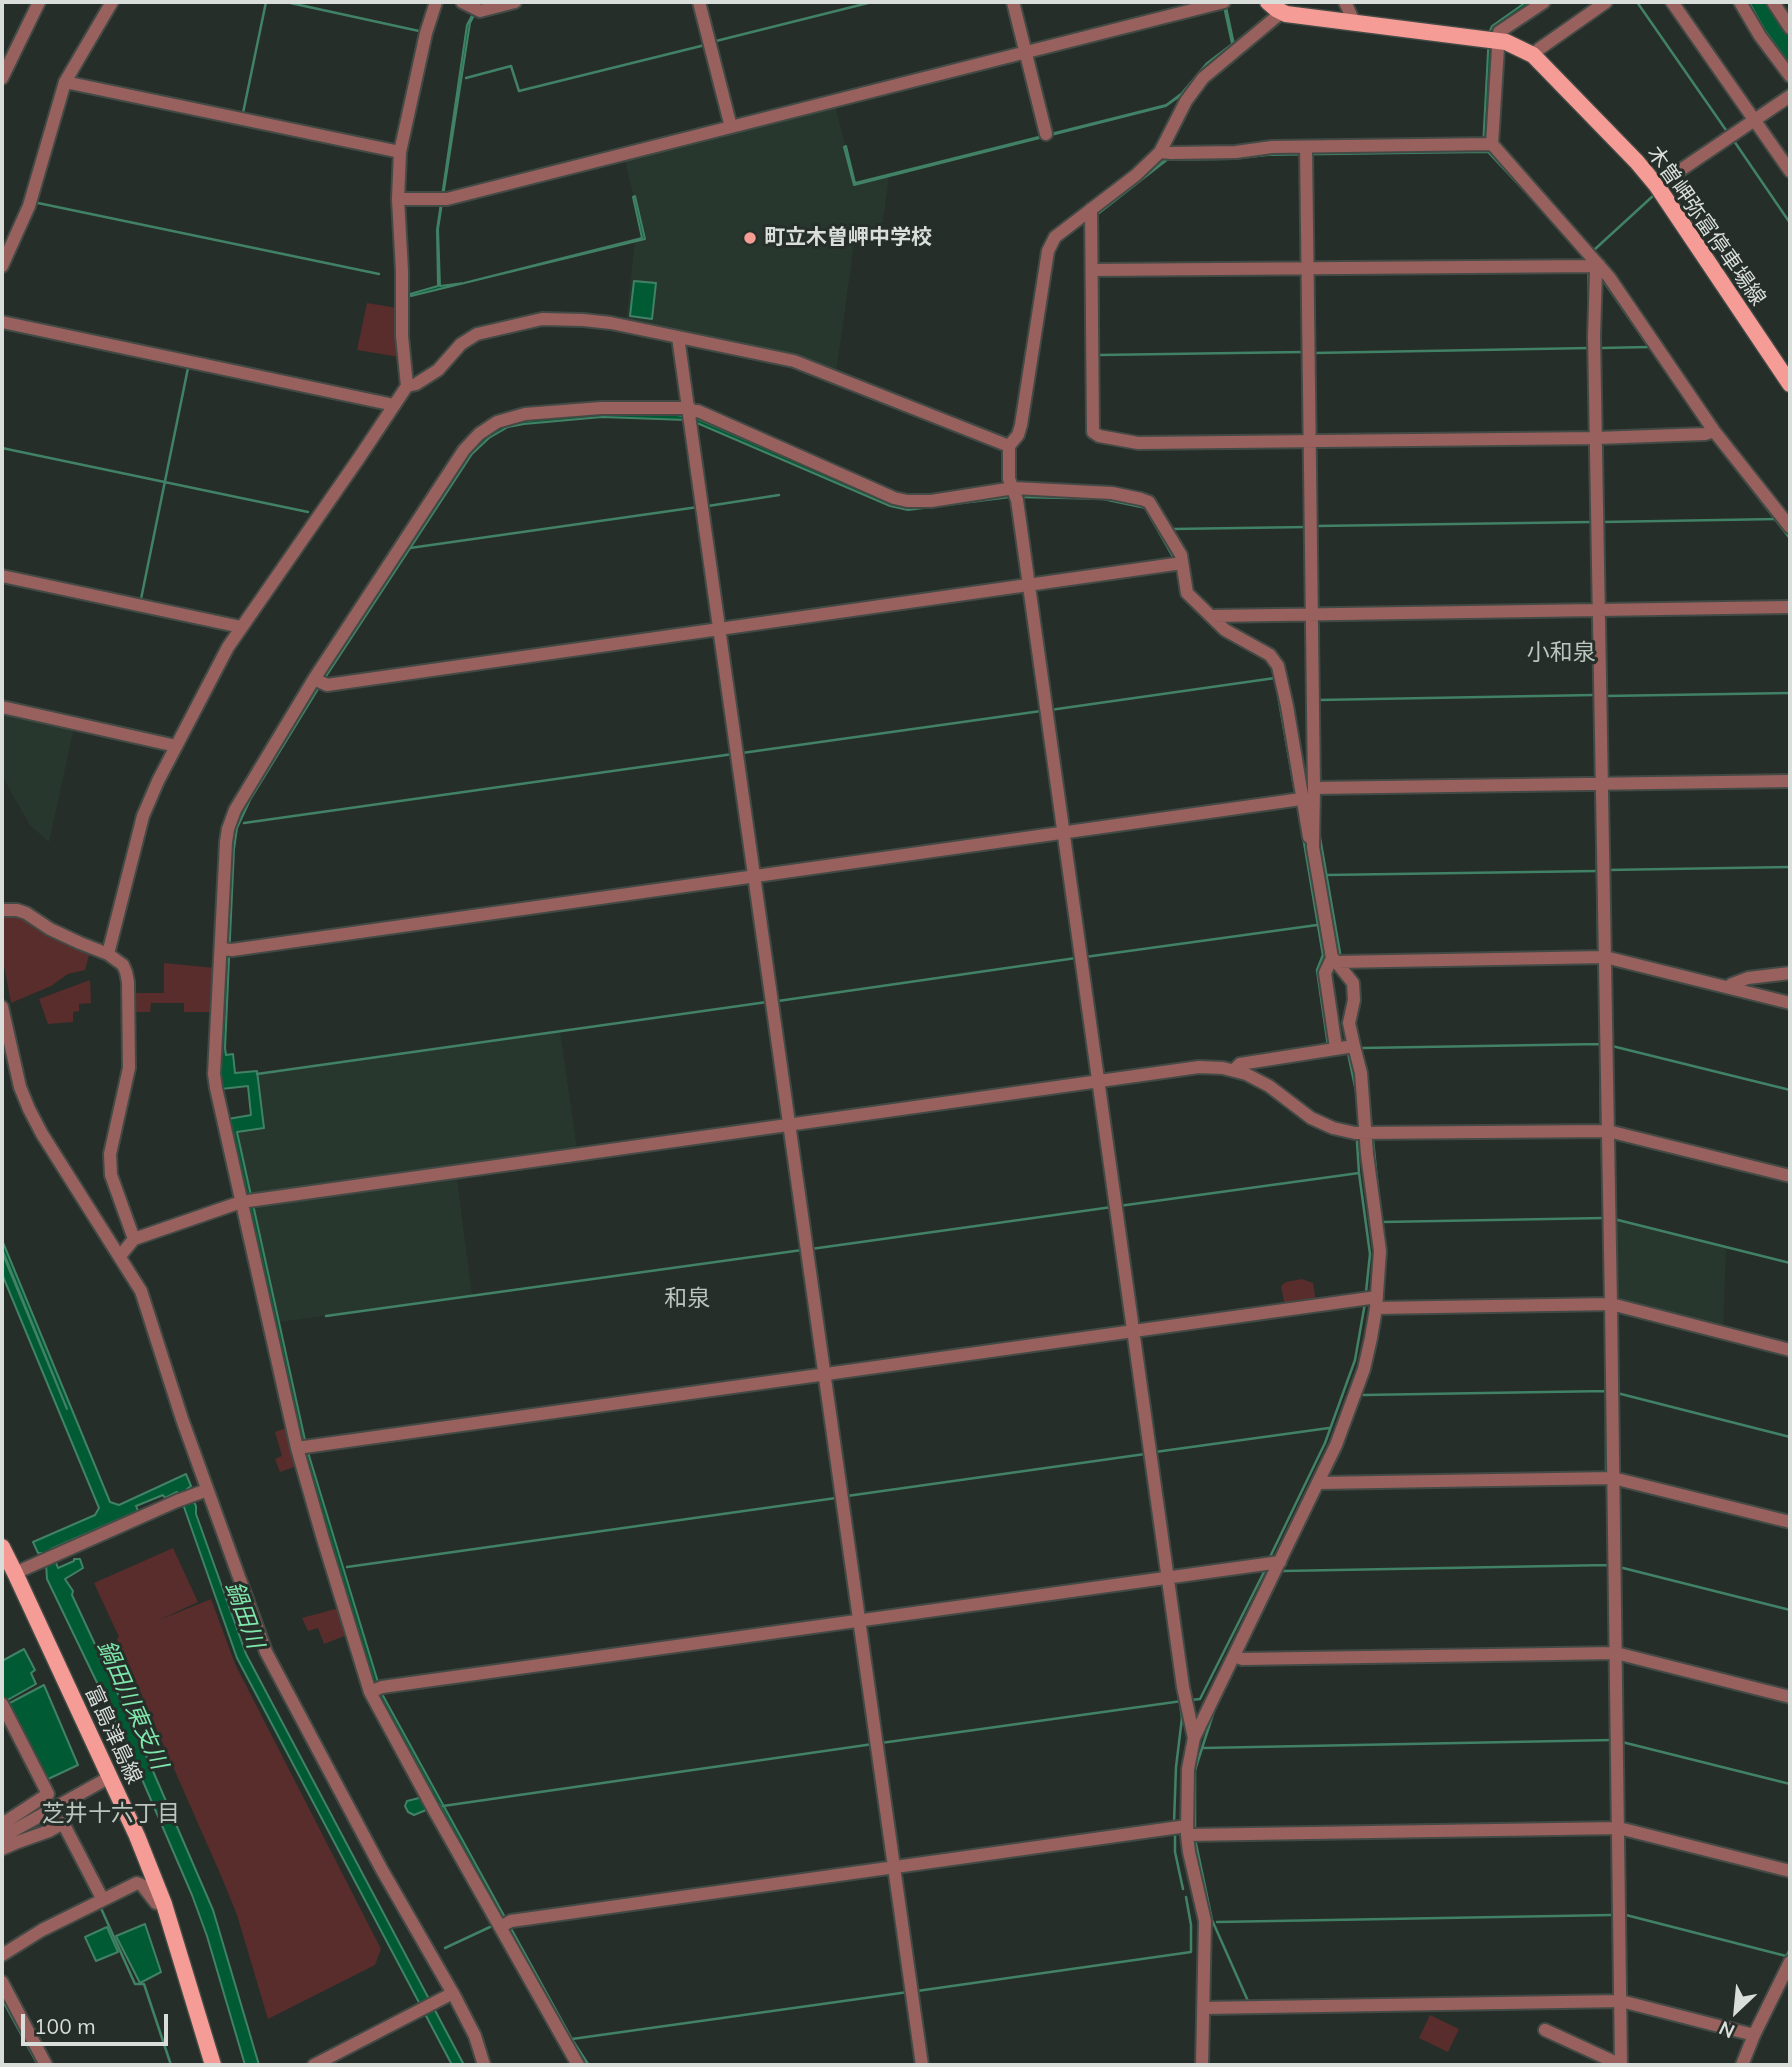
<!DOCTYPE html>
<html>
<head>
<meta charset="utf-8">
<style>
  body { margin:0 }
  #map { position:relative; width:1792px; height:2067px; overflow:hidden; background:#262e29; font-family:Mulish,sans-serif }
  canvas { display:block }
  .frame { position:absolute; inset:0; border:4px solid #d9dedb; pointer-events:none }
  .north { position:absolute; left:1701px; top:1976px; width:70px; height:70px; -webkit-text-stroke:5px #262e29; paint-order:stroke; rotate:206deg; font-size:19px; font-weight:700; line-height:28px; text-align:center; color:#d9dedb }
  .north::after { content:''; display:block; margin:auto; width:24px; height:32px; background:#d9dedb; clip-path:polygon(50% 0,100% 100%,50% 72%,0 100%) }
  .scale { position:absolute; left:21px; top:2014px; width:147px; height:32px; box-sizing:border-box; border:4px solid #d9dedb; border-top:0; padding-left:9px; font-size:21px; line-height:24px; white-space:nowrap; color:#d9dedb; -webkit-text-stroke:5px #262e29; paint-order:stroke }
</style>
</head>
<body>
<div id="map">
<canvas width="1792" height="2067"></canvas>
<div class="frame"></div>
<div class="north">N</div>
<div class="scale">100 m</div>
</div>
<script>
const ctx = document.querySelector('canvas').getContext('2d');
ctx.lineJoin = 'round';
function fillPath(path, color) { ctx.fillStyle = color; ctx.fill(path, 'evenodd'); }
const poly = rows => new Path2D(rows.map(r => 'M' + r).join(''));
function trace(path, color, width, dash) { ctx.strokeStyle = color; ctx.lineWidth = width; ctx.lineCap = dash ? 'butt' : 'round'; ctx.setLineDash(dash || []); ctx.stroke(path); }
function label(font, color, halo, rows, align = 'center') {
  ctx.font = font + ' Mulish,"Noto Sans JP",sans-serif'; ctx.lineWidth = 6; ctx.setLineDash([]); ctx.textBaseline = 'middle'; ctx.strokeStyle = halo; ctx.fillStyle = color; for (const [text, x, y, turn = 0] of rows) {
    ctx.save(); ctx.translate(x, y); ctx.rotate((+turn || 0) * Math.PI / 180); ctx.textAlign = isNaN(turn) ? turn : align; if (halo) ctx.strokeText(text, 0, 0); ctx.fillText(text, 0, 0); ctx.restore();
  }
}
fillPath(poly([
  [835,104,854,185,889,176,880,241,855,237,836,372,626,322,635,242,644,239,624,157],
  [2,711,74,727,49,842,30,825,2,776],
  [560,1031,577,1150,250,1196,237,1132,264,1128,257,1074],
  [457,1180,472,1296,279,1322,253,1207],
  [1614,1219,1726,1247,1723,1328,1615,1300]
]), '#28372e');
fillPath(poly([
  [367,303,397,308,399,357,357,350],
  [15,913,90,952,85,970,68,974,51,986,11,1003,2,955,2,917,6,914],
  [164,963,215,968,212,1012,184,1012,184,1003,151,1003,150,1012,134,1012,134,993,164,993],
  [90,980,91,1003,79,1004,79,1011,73,1012,73,1022,48,1024,39,999],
  [1302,1279,1313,1283,1316,1302,1285,1306,1281,1286,1286,1282],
  [286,1428,289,1430,297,1466,280,1472,275,1459,282,1456,275,1432],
  [173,1548,198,1602,157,1621,211,1599,235,1664,381,1949,375,1965,268,2019,237,1915,222,1878,117,1639,119,1637,94,1583],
  [339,1608,347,1635,324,1644,318,1628,308,1631,302,1618],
  [1430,2015,1459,2029,1448,2052,1419,2038]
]), '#582d2b');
const water = poly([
  [479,2,481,2,470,23,438,229,440,286,464,283,642,238,633,197,635,196,645,239,411,296,410,294,438,286,437,230,467,25,479,2],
  [1223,2,1225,2,1234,44,1209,64,1183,94,1166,106,854,185,844,147,846,146,855,183,1166,105,1182,93,1207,63,1232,44,1223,2],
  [1526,2,1535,2,1496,29,1488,146,1590,257,1790,533,1790,539,1710,436,1594,268,1600,954,1598,954,1588,259,1488,152,1268,155,1233,159,1167,160,1098,214,1099,428,1096,428,1095,212,1166,159,1265,152,1483,146,1489,33,1492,26,1526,2],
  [1749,2,1767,2,1790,37,1790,65,1764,29,1749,2],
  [634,281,656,283,652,319,630,316,634,281],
  [602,414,677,415,698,419,899,506,917,508,1010,495,1102,497,1142,505,1146,507,1177,559,1174,559,1145,508,1102,499,1011,497,908,510,890,506,697,423,686,420,602,417,524,424,508,427,489,438,472,454,323,681,250,800,237,828,234,849,225,1048,226,1055,233,1054,235,1073,257,1071,264,1128,237,1132,307,1449,381,1692,572,2039,589,2065,587,2065,576,2051,505,1926,439,1804,434,1800,426,1810,414,1815,408,1812,405,1806,407,1801,423,1797,430,1794,431,1790,375,1688,303,1450,228,1119,251,1115,248,1086,221,1089,218,1074,232,840,235,823,247,798,320,680,469,453,485,435,507,424,523,421,602,414],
  [2,1240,110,1502,119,1505,186,1474,191,1486,187,1489,196,1506,196,1514,246,1654,464,2065,452,2065,237,1658,184,1507,177,1492,165,1498,163,1495,136,1506,138,1511,51,1549,58,1568,74,1561,74,1559,80,1559,83,1568,65,1579,73,1591,72,1595,140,1741,213,1910,259,2065,245,2065,207,1936,192,1895,129,1749,47,1579,46,1564,42,1553,38,1553,33,1542,95,1515,99,1508,2,1274,2,1252,67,1409,2,1249,2,1240],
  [24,1649,35,1670,31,1673,36,1684,4,1702,2,1697,2,1661,24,1649],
  [44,1685,78,1765,46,1780,6,1705,44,1685],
  [145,1924,161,1972,140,1983,116,1936,145,1924],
  [107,1927,118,1952,96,1961,85,1937,107,1927]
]);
fillPath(water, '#005b34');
trace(water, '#418266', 2);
trace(poly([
  [286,2,419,31],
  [1637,2,1728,133],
  [712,42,872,2],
  [466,78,511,66,519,91,705,45],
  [243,113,266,2],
  [1734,141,1790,223],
  [38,203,379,274],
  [1594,250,1654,195],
  [1601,348,1649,347],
  [1313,353,1589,348],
  [1099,355,1303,352],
  [2,448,308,512],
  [708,506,779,495],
  [1603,522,1777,519],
  [1316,526,1592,522],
  [1173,529,1306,527],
  [410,548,698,507],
  [141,599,188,368],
  [1188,602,1198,612],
  [1278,695,1295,792],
  [1605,696,1790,693],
  [1318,700,1594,695],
  [1050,710,1275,678],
  [111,725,169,738],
  [742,753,1041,711],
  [244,823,733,754],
  [1319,824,1320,838,1341,959],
  [1303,836,1323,955,1317,970,1328,1046],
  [1607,870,1790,867],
  [1326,875,1597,871],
  [1085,957,1317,925],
  [778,1001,1076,958],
  [1600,1028,1601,1126],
  [1612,1046,1790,1090],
  [1362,1048,1600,1044],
  [1342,1054,1348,1053,1357,1096],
  [257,1074,767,1002],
  [1370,1111,1372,1129],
  [1602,1137,1602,1161],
  [1373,1140,1378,1190],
  [1357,1142,1359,1173,1370,1254,1366,1292],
  [1119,1206,1359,1173],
  [1614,1219,1790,1263],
  [1382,1222,1604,1218],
  [811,1249,1112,1207],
  [326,1316,802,1250],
  [1606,1383,1606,1471],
  [1617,1393,1790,1437],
  [1363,1395,1606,1391],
  [1155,1452,1329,1428],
  [1327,1479,1342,1447],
  [1607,1484,1609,1595],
  [847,1496,1145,1454],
  [1270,1557,1325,1443,1355,1360,1365,1303],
  [347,1567,836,1498],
  [1619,1567,1790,1610],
  [1283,1571,1608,1565],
  [1241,1655,1322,1488],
  [1191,1700,1200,1699,1265,1570],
  [1622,1742,1790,1784],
  [881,1743,1182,1701],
  [1203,1748,1612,1740],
  [443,1806,873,1744],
  [1174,1823,1176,1767,1182,1718,1180,1702],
  [1195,1831,1195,1770,1214,1711],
  [1175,1833,1175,1852,1183,1889],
  [1195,1839,1212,1920,1248,2001],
  [100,1906,135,1984,144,1984,171,2065],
  [1626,1915,1786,1956],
  [1217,1922,1612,1915],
  [445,1948,490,1927],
  [1778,1973,1790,1949],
  [917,1991,1191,1952,1191,1925,1186,1897],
  [2,1999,38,2065],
  [572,2039,908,1992]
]), '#418266', 2.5);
const minor = poly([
  [462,2,480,11,515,2],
  [699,2,731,127],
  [1013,2,1046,134],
  [1345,2,1354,22],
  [1544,2,1499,32,1492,144,1609,277,1714,431,1790,527],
  [1672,2,1790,171],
  [1740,2,1760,36,1790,76],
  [1773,2,1790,28],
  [1533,55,1539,49,1606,2],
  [2,78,39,2],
  [65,82,400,152],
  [1306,147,1314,788,1313,847,1332,958,1325,973,1336,1048],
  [1160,152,1171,153,1236,152,1272,147,1492,144],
  [1657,186,1790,96],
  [398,199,447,199,1224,2],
  [1091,209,1093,432,1099,436,1138,443,1597,438,1705,434,1714,431],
  [2,266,29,206,65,82,112,2],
  [1092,270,1597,266],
  [2,322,394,405],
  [678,337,922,2065],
  [407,386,416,384,438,370,461,344,477,334,542,319,583,320,611,323,794,361,1009,446],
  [690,412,698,411,894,498,907,501,931,501,1014,488,1112,493,1141,499,1149,502,1181,555,1187,593,1225,630,1270,655,1278,666,1287,706,1309,837],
  [2,576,241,627],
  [1212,616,1790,607],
  [314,679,327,685,1182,563],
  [2,707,176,746],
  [1314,788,1790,781],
  [2,910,17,910,26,913,50,929,80,943,108,954,123,965,126,972,128,982,129,1068,110,1154,111,1175,134,1239],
  [221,949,232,950,1301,799],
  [108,954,143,816,158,781,228,647,359,458,407,386,402,336,402,271,398,199,400,152,426,33,436,2],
  [1334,959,1353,983,1354,1000,1349,1023,1354,1046],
  [1336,962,1605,957,1790,1003],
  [1728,987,1732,984,1748,978,1790,973],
  [2,1007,20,1087,29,1109,42,1134,141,1291,182,1419,266,1652,382,1870,455,1997,475,2036,484,2065],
  [120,1256,134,1239,241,1202,1199,1067,1223,1068,1246,1074,1269,1086,1311,1118,1333,1128,1355,1133,1608,1131,1790,1176],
  [1376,1308,1611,1304,1790,1350],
  [297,1448,1377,1297],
  [1319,1483,1613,1478,1790,1522],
  [15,1573,177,1501,207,1490],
  [1234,1656,1242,1659,1616,1653,1790,1697],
  [370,1692,382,1687,1280,1562],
  [2,1704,48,1794,2,1824],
  [1194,1738,1183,1687,1017,500,1009,479,1009,446,1018,435,1021,425,1048,251,1055,237,1136,175,1160,152,1186,101,1203,78,1282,12],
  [1187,1835,1619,1828,1790,1871],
  [2,1837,110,1777],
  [2,1849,18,1842,49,1831,63,1823,103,1900],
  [500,1927,511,1921,1187,1826],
  [2,1955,42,1930,137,1883,142,1885,156,1903,164,1904],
  [2,1982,46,2065],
  [1203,2008,1621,2001,1754,2035,1742,2065],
  [1545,2030,1621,2065,1611,1304,1594,336,1596,271,1599,265],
  [1754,2035,1790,1962],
  [314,2065,453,1993],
  [578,2065,434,1810,370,1692,323,1539,297,1448,216,1088,214,1074,226,842,228,829,235,810,314,679,464,450,479,434,497,422,525,414,601,408,690,408],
  [1202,2065,1205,1921,1189,1852,1187,1835,1188,1769,1194,1738,1336,1445,1364,1369,1371,1338,1376,1308,1380,1251,1367,1154,1361,1073,1354,1046,1240,1064,1234,1070]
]);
const major = poly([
  [1268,2,1276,9,1286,14,1506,42,1533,55,1637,162,1657,186,1790,384],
  [2,1547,15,1573,137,1836,164,1904,213,2065]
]);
trace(minor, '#434a45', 16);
trace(major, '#434a45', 19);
trace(minor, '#98615d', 12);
trace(major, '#f69c96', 16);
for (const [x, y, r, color] of [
  [750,238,7,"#f59c95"]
]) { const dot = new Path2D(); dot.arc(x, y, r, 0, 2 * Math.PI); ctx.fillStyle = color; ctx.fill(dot); trace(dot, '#262e29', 2.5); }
label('21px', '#d9dedb', '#262e29', [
  ["木曽岬弥富停車場線",1706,226,55],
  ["富島津島線",113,1735,65]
]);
label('bold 21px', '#d9dedb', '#262e29', [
  ["町立木曽岬中学校",764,238]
], 'left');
label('23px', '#bac5be', '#262e29', [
  ["小和泉",1561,653],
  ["和泉",687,1299],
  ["芝井十六丁目",111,1814]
]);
label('italic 23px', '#7fe7ab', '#262e29', [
  ["鍋田川",244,1615,70],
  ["鍋田川東支川",132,1705,66]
]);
</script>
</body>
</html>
